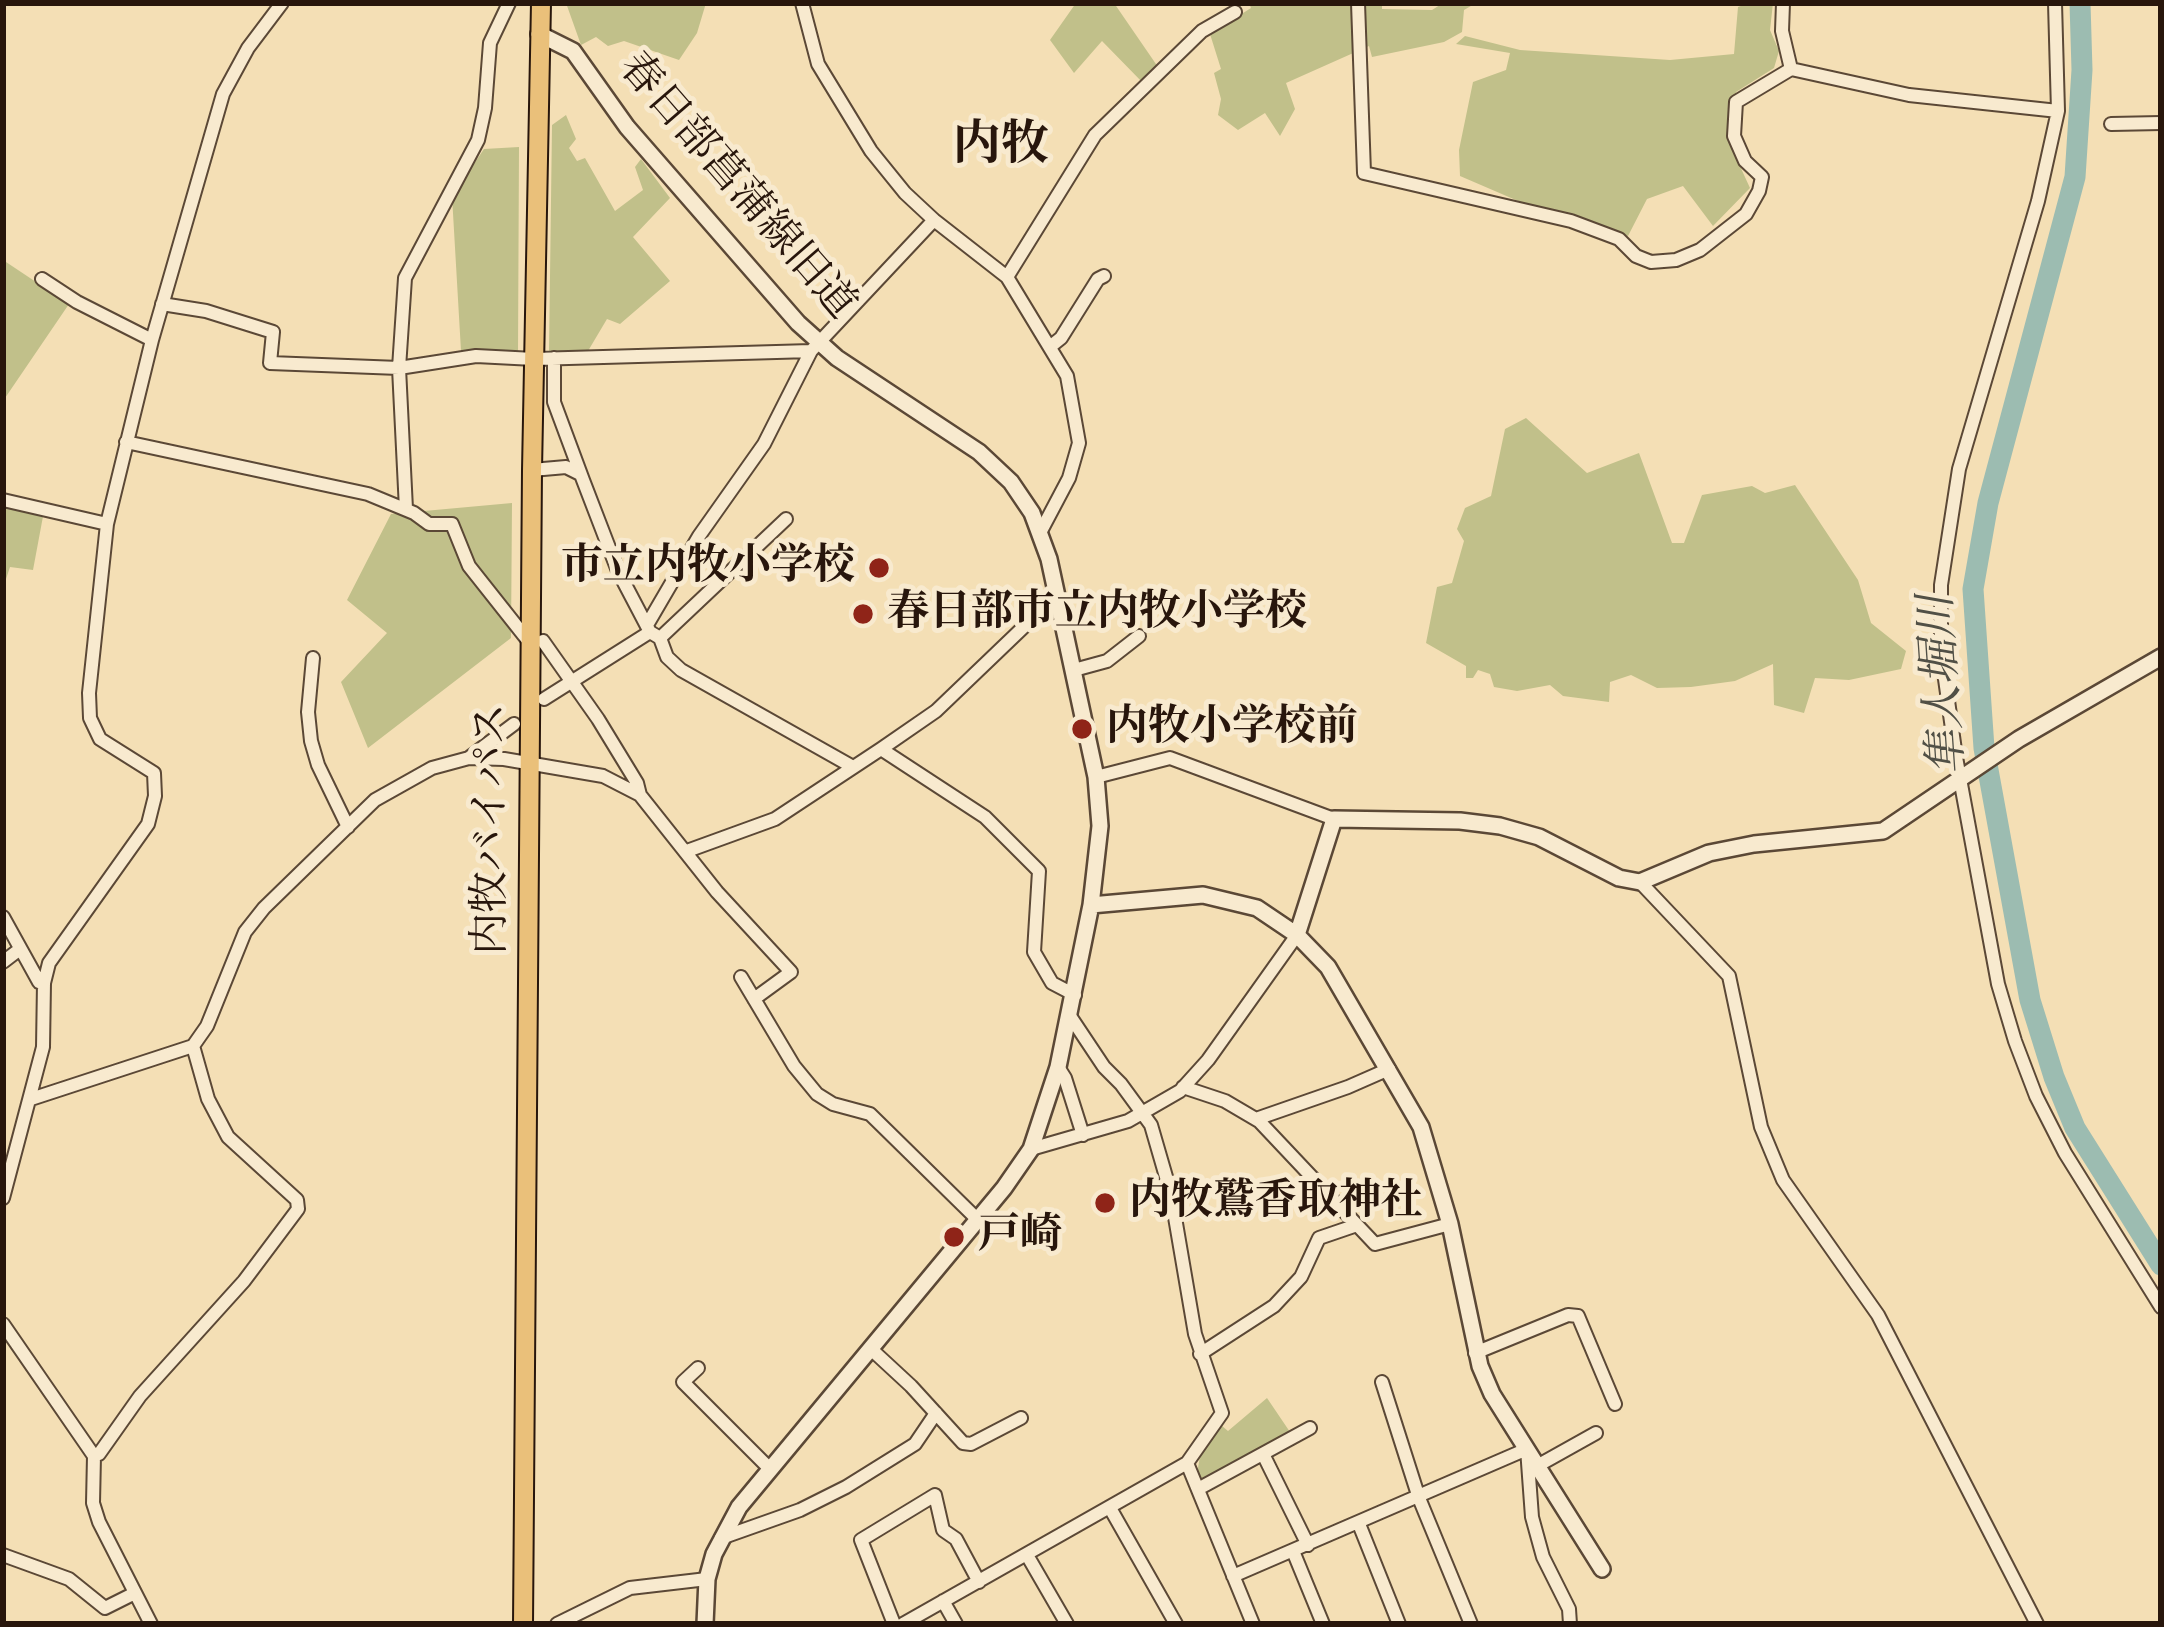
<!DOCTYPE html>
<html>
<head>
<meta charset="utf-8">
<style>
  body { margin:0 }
  #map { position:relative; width:2164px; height:1627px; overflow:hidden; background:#f4dfb5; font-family:"Libre Bodoni",serif }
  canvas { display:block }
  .frame { position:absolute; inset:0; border:6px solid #28160c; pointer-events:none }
</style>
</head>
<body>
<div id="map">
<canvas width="2164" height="1627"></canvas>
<div class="frame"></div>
</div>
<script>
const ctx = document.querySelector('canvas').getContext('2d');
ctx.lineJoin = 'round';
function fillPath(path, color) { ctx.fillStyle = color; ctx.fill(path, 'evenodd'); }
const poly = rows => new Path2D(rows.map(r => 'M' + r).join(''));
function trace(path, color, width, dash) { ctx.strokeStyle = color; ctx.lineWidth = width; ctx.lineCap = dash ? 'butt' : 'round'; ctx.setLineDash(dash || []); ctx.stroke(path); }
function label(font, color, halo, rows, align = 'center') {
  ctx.font = font + ' "Libre Bodoni","Noto Serif JP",serif'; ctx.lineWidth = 10; ctx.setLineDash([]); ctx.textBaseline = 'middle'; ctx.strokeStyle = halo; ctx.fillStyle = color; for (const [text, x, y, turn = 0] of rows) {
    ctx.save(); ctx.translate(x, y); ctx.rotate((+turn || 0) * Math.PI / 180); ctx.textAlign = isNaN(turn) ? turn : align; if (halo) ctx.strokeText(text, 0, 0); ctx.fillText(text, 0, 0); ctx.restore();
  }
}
fillPath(poly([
  [566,3,706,3,697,33,679,60,624,41,608,46,596,37,581,45],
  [1076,3,1114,3,1158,67,1143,83,1102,41,1074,73,1050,40],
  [1249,3,1382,3,1382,9,1432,10,1443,3,1476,3,1464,10,1462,32,1444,42,1372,57,1369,46,1286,83,1295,109,1280,136,1265,113,1238,130,1218,115,1221,99,1214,73,1221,69,1210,34,1251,8],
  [1749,3,1773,3,1770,30,1779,51,1774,68,1736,92,1733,151,1750,188,1713,226,1683,186,1647,199,1628,236,1539,210,1460,176,1459,150,1473,82,1506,70,1510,53,1456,44,1465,36,1520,50,1670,60,1734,54,1738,7],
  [566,115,576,139,569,148,577,161,585,158,615,211,643,190,635,167,641,159,670,198,633,237,670,281,620,324,607,319,588,351,549,352,552,125],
  [519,147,518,352,461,351,452,196,484,149],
  [3,260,69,304,3,401],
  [1526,418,1587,473,1639,453,1672,543,1684,543,1702,495,1752,486,1765,493,1795,485,1858,580,1871,623,1906,651,1901,669,1849,680,1815,678,1804,713,1774,705,1773,664,1735,681,1691,687,1657,688,1631,675,1610,682,1609,702,1563,696,1550,685,1517,691,1494,687,1490,674,1478,670,1473,678,1466,678,1466,666,1426,643,1437,587,1452,583,1464,541,1457,529,1465,508,1491,496,1505,429],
  [3,500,44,511,33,570,10,567,3,588],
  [512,503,511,638,368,748,341,682,387,633,347,600,391,514],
  [1267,1398,1290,1432,1204,1480,1197,1474,1201,1450,1213,1435,1222,1426,1228,1431]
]), '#c1c08a');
trace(poly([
  [2080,3,2082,70,2075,177,1988,503,1973,589,1984,748,2030,1000,2054,1077,2075,1128,2161,1265]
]), '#9cbcb1', 21);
const minor = poly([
  [802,3,818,64,871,151,905,193,934,220,1007,277,1067,376,1079,443,1069,478,1041,531],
  [1358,3,1364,173,1571,221,1619,239,1636,256,1651,262,1676,260,1700,250,1746,214,1759,191,1762,177,1745,161,1734,136,1736,102,1791,69,1909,95,2058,111],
  [1783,3,1782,31,1791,69],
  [2055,3,2058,111,2038,201,1959,469,1941,585,1941,651,1956,757,1998,984,2015,1041,2036,1096,2065,1153,2161,1307],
  [2111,124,2161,123],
  [1007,277,1095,135,1202,31,1235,12],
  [42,279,77,302,152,340],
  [162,304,206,311,273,332,270,363,399,368,476,356,534,359,811,351],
  [1051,346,1061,338,1098,279,1104,276],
  [554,358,554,402,583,480,618,571,650,632,660,638,667,657,681,670,853,767],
  [126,442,368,494,414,513,429,524,452,524,469,566,530,643],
  [532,470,566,467,580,474],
  [3,500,107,524],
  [406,509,399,368,405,278,478,140,485,108,490,43,509,3],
  [647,625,699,536,764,444,811,351,934,220],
  [660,638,786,519],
  [543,641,598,719,637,783,640,795,717,892,791,972,754,999],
  [313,658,308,712,311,741,318,765,348,827],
  [1074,670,1107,661,1139,636],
  [544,699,650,632],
  [881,749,985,817,1039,871,1034,952,1052,983,1075,995],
  [470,757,514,724],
  [1096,777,1170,758,1334,819],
  [687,851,775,819,881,749,936,711,1057,595],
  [1640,882,1729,976,1761,1127,1783,1180,1878,1315,2037,1624],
  [3,917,39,982,44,983],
  [3,962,20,949],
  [741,977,794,1066,817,1094,833,1104,870,1114,978,1220],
  [1058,1067,1065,1078,1083,1135],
  [1183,1087,1225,1101,1259,1121,1375,1244,1450,1224],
  [31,1099,193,1046,207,1026,245,932,264,908,375,800,432,768,469,758,504,759,603,776,640,795],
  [1256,1119,1348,1087,1389,1069],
  [1031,1149,1128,1121,1180,1091,1208,1060,1297,935],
  [3,1198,43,1047,44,983,49,963,148,824,155,796,154,773,100,739,90,718,89,693,107,524,152,340,223,94,248,48,282,3],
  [3,1324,94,1456,93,1503,99,1522,151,1624],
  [871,1349,911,1386,963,1443,971,1444,1021,1418],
  [1475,1353,1568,1315,1578,1316,1615,1404],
  [1200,1354,1274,1306,1301,1277,1319,1238,1357,1225],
  [698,1368,683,1382,769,1468],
  [1382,1382,1419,1498,1471,1624],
  [1263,1454,1308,1545],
  [94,1456,99,1454,140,1396,244,1281,298,1209,297,1200,228,1137,208,1099,193,1046],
  [1187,1463,1253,1624],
  [1537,1466,1596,1433],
  [1198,1489,1310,1428],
  [1110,1508,1176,1624],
  [1359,1524,1399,1624],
  [721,1538,800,1510,846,1487,915,1444,936,1413],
  [1293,1551,1323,1624],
  [3,1555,69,1579,105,1608,133,1594],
  [1027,1555,1067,1624],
  [1233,1576,1527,1449,1532,1517,1543,1557,1569,1609,1570,1624],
  [943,1601,956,1624],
  [557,1624,630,1588,707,1579],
  [894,1624,861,1540,935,1495,943,1530,956,1539,979,1582],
  [903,1624,1187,1463,1222,1413,1195,1334,1171,1194,1151,1125,1121,1084,1104,1067,1070,1016]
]);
const tertiary = poly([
  [539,34,573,51,627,127,798,323,837,358,979,452,1011,482,1032,513,1049,559,1096,777,1100,826,1091,905,1058,1067,1031,1149,1004,1188,739,1507,714,1554,707,1579,705,1624],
  [1091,905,1203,895,1257,908,1297,935,1334,819,1460,821,1500,826,1539,837,1619,878,1640,882,1709,853,1754,844,1883,831,2019,739,2161,657],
  [1297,935,1328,967,1421,1127,1450,1224,1480,1366,1492,1394,1602,1569]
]);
const primary = poly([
  [523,1624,532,470,541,3]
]);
trace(minor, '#5b4836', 16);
trace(tertiary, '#5b4836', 20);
trace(primary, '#28160c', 22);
trace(minor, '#f8eacf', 12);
trace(tertiary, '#f8eacf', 15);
trace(primary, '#eac07a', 18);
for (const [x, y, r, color] of [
  [879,568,12,"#8f2418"],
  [863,614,12,"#8f2418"],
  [1082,729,12,"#8f2418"],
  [1105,1203,12,"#8f2418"],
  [954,1237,12,"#8f2418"]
]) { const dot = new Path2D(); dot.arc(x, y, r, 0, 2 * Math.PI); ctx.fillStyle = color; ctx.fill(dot); trace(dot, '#f8eacf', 4.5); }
label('42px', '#28160c', '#f8eacf', [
  ["春日部菖蒲線旧道",736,187,49],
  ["内牧バイパス",493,829,-90]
]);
label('bold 42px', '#28160c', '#f8eacf', [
  ["市立内牧小学校",855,568,"right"],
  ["春日部市立内牧小学校",887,614],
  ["内牧小学校前",1106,729],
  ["内牧鷲香取神社",1129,1203],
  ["戸崎",978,1237]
], 'left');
label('italic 45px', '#515046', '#f8eacf', [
  ["隼人堀川",1945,685,-94]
]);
label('bold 48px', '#28160c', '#f8eacf', [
  ["内牧",1001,148]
]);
</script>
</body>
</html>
